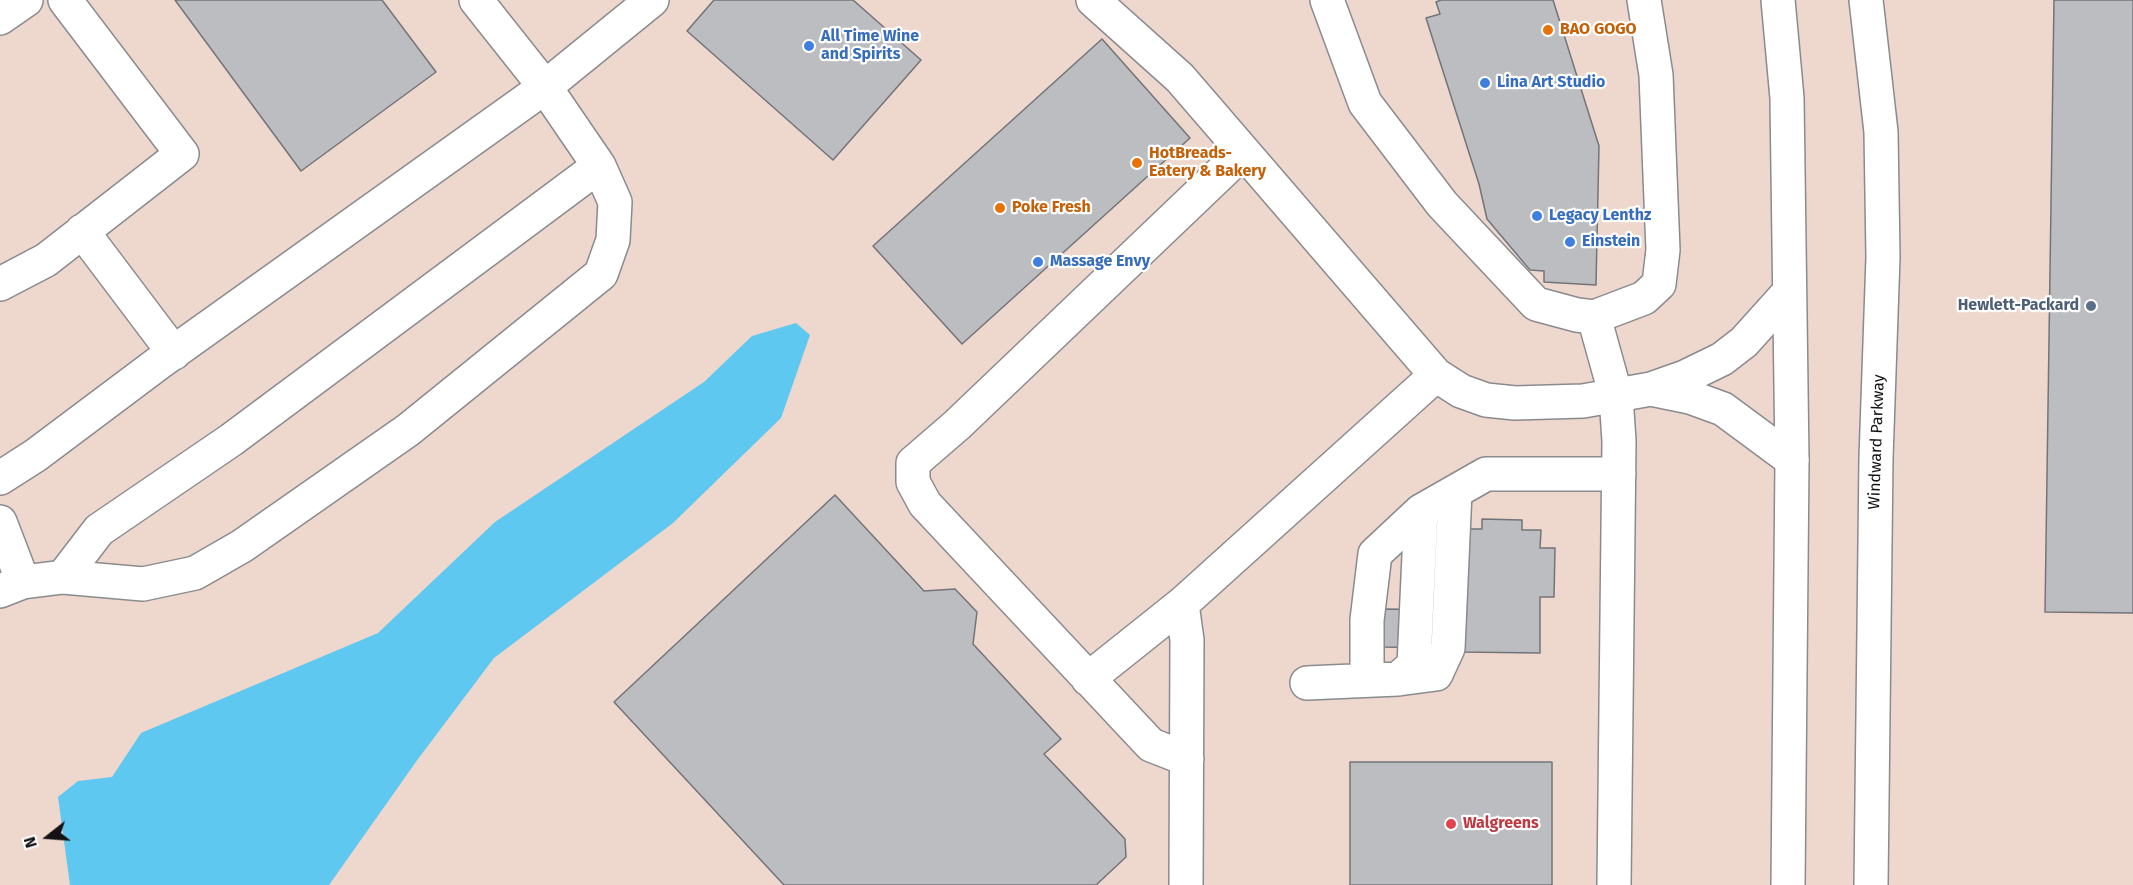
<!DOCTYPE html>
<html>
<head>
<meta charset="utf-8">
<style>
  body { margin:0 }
  #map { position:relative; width:2133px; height:885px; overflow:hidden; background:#e5e6eb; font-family:"Fira Sans",sans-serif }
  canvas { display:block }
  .north { position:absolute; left:18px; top:807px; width:60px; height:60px; -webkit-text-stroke:4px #fff; paint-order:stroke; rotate:253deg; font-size:16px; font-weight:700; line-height:24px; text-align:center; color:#121214 }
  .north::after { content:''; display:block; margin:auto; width:21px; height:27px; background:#121214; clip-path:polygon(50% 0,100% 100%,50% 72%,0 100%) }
</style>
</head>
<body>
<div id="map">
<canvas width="2133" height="885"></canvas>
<div class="north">N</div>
</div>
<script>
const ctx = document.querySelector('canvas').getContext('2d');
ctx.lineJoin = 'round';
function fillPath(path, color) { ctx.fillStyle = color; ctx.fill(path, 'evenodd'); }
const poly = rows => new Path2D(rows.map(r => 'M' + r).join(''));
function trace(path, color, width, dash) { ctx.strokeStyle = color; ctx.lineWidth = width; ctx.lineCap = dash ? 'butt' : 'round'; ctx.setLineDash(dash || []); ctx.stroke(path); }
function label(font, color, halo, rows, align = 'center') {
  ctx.font = font + ' "Fira Sans",sans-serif'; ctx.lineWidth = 4.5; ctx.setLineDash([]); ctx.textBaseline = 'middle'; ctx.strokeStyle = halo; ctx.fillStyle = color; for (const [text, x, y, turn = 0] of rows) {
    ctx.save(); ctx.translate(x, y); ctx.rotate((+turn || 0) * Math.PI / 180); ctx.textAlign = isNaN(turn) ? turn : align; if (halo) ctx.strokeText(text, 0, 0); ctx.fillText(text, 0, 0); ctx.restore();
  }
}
fillPath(poly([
  [0,0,2133,0,2133,885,0,885]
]), '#eed7cc');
fillPath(poly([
  [796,323,810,335,781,418,673,523,494,658,418,759,329,885,70,885,58,797,78,781,112,777,141,733,378,633,495,522,704,382,752,336]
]), '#5fc8f0');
const building = poly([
  [175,0,382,0,436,72,301,171,175,0],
  [714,0,853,0,921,60,833,160,687,31,714,0],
  [1441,0,1553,0,1599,146,1596,285,1544,282,1544,271,1530,270,1487,219,1479,184,1426,18,1440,14,1436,2,1441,0],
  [2054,0,2133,0,2133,613,2045,612,2054,0],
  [1102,39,1190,138,962,344,873,246,1102,39],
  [835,495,924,591,955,589,977,612,973,644,1061,739,1044,754,1125,839,1126,857,1096,885,784,885,614,702,835,495],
  [1482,519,1522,520,1522,530,1541,530,1540,548,1555,548,1554,597,1540,597,1540,653,1461,652,1463,529,1482,529,1482,519],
  [1380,609,1462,610,1461,648,1380,647,1380,609],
  [1350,762,1552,762,1552,885,1350,885,1350,762]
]);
fillPath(building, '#bbbdc1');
trace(building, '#737479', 1.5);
const minor = poly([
  [1093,0,1180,78,1436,375,1461,391,1486,400,1515,403,1583,401,1651,389,1685,377,1722,359,1744,342,1789,292],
  [1327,0,1365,103,1442,204,1536,304,1577,315,1594,317,1644,298,1659,284,1663,250,1656,75,1644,0],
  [0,18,26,0],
  [82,231,174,353],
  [0,284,46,260,182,154,65,0],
  [1594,317,1616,396,1619,441,1614,885],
  [1651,389,1690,397,1723,409,1792,460],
  [0,478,36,455,160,362,545,87,652,0],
  [0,522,23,582],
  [63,577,99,530,231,440,599,166],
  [0,591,23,582,63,577,143,584,195,573,242,546,408,430,601,274,613,240,615,202,599,166,545,87,476,0],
  [1182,604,1187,640,1186,885],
  [1088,679,1182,604,1436,375],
  [1398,679,1436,674,1448,648,1455,492],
  [1367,680,1367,620,1375,554,1421,511],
  [1307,683,1398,679,1414,665,1421,511,1486,474,1619,474],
  [1187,759,1151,745,925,504,913,482,913,463,957,425,1243,152]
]);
const major = poly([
  [1778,0,1787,98,1792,460,1788,885],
  [1866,0,1881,132,1883,257,1876,458,1871,885]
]);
trace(minor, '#8a8b8f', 36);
trace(major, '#8a8b8f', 36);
trace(minor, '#fff', 33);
trace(major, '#fff', 33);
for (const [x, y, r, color] of [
  [1548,30,6,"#e8710a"],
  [809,46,6,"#3f7fe0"],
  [1485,83,6,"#3f7fe0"],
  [1137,163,6,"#e8710a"],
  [1000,208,6,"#e8710a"],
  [1537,216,6,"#3f7fe0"],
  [1570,242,6,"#3f7fe0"],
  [1038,262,6,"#3f7fe0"],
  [2091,306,6,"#5c6f8a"],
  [1451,824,6,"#e0444e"]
]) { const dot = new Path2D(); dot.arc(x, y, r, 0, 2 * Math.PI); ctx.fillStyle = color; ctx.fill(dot); trace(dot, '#fff', 2); }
label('bold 16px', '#c56008', '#fff', [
  ["BAO GOGO",1560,30],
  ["HotBreads-",1149,154],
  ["Eatery & Bakery",1149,172],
  ["Poke Fresh",1012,208]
], 'left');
label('bold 16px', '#366cbe', '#fff', [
  ["All Time Wine",821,37],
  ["and Spirits",821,55],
  ["Lina Art Studio",1497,83],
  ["Legacy Lenthz",1549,216],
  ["Einstein",1582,242],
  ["Massage Envy",1050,262]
], 'left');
label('bold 16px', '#4e5e75', '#fff', [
  ["Hewlett-Packard",2079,306]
], 'right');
label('16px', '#121214', '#fff', [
  ["Windward Parkway",1877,442,-88]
]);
label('bold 16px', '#be3a42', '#fff', [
  ["Walgreens",1463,824]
], 'left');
</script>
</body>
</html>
